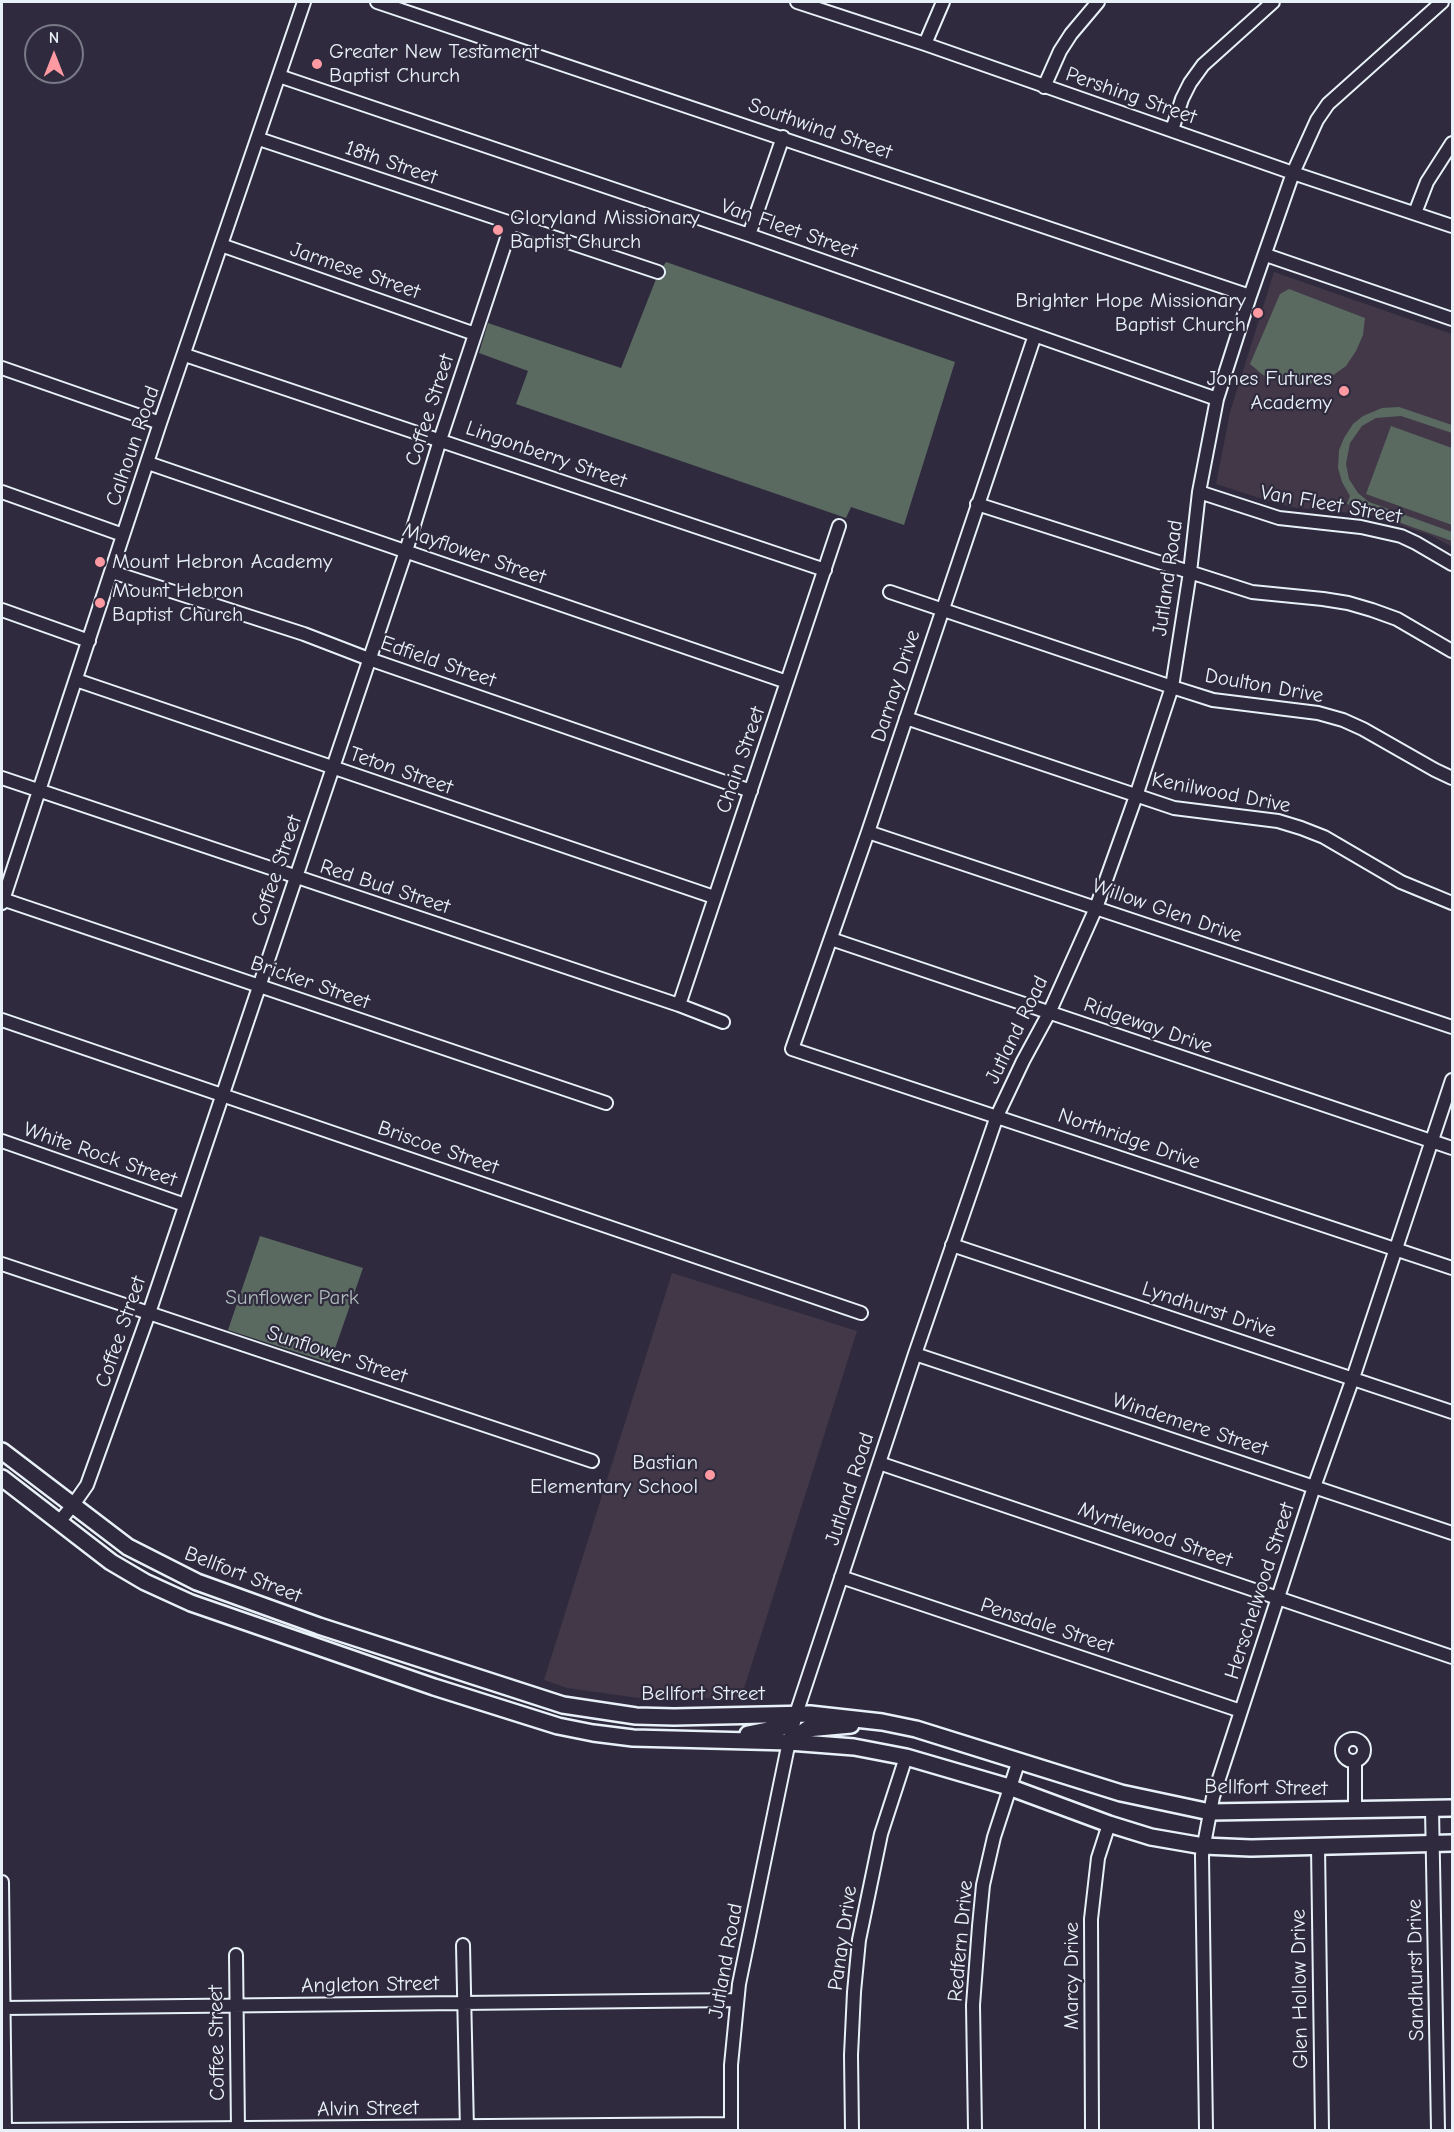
<!DOCTYPE html>
<html>
<head>
<meta charset="utf-8">
<style>
  body { margin:0 }
  #map { position:relative; width:1454px; height:2132px; overflow:hidden; background:#2f2a3d; font-family:"Comic Neue",sans-serif }
  canvas { display:block }
  .frame { position:absolute; inset:0; border:3px solid #e8f1f8; pointer-events:none }
  .north { position:absolute; left:24px; top:24px; width:60px; height:60px; box-sizing:border-box; background:#2f2a3d; border:2px solid #797a88; border-radius:50%; rotate:0deg; font-size:16px; font-weight:700; line-height:24px; text-align:center; color:#e8f1f8 }
  .north::after { content:''; display:block; margin:auto; width:21px; height:27px; background:#ff9aa2; clip-path:polygon(50% 0,100% 100%,50% 72%,0 100%) }
</style>
</head>
<body>
<div id="map">
<canvas width="1454" height="2132"></canvas>
<div class="frame"></div>
<div class="north">N</div>
</div>
<script>
const ctx = document.querySelector('canvas').getContext('2d');
ctx.lineJoin = 'round';
function fillPath(path, color) { ctx.fillStyle = color; ctx.fill(path, 'evenodd'); }
const poly = rows => new Path2D(rows.map(r => 'M' + r).join(''));
function trace(path, color, width, dash) { ctx.strokeStyle = color; ctx.lineWidth = width; ctx.lineCap = dash ? 'butt' : 'round'; ctx.setLineDash(dash || []); ctx.stroke(path); }
function label(font, color, halo, rows, align = 'center') {
  ctx.font = font + ' "Comic Neue",sans-serif'; ctx.lineWidth = 4.5; ctx.setLineDash([]); ctx.textBaseline = 'middle'; ctx.strokeStyle = halo; ctx.fillStyle = color; for (const [text, x, y, turn = 0] of rows) {
    ctx.save(); ctx.translate(x, y); ctx.rotate((+turn || 0) * Math.PI / 180); ctx.textAlign = isNaN(turn) ? turn : align; if (halo) ctx.strokeText(text, 0, 0); ctx.fillText(text, 0, 0); ctx.restore();
  }
}
fillPath(poly([
  [1274,272,1452,334,1452,547,1432,536,1371,515,1298,508,1278,504,1216,484,1230,412],
  [672,1273,857,1331,741,1698,638,1698,567,1688,544,1680]
]), '#423848');
fillPath(poly([
  [666,262,955,362,904,525,851,507,846,518,516,404,528,371,479,353,488,323,621,368,658,274],
  [1289,289,1365,318,1363,335,1356,351,1346,366,1332,376,1315,383,1297,385,1280,382,1263,375,1250,364,1280,294],
  [1399,407,1452,425,1452,433,1401,416,1376,418,1362,426,1350,443,1346,464,1349,479,1358,493,1369,502,1452,532,1452,541,1347,504,1350,496,1342,482,1338,468,1339,450,1344,438,1353,424,1363,416,1382,408],
  [1391,426,1452,448,1452,525,1366,494],
  [260,1236,363,1268,330,1363,228,1330]
]), '#5a6a61');
const minor = poly([
  [377,2,1250,296],
  [797,2,925,44,1293,173,1452,226],
  [925,44,943,2],
  [279,76,749,235,1217,399],
  [1044,87,1060,51,1071,34,1098,2],
  [1172,130,1182,99,1190,83,1203,65,1273,2],
  [259,139,658,272],
  [1415,213,1427,182,1452,143],
  [749,235,783,137],
  [221,245,475,334],
  [1266,255,1452,319],
  [1035,335,868,832,792,1049,1452,1268],
  [185,355,825,570],
  [2,368,160,423],
  [148,463,787,682],
  [2,492,123,535],
  [1199,492,1279,518,1361,527,1401,536,1416,543,1452,564],
  [977,504,1252,592,1323,599,1348,603,1372,610,1397,619,1452,651],
  [112,572,304,634,369,659,751,791],
  [890,592,1172,687,1213,700,1318,713,1343,720,1363,729,1435,770,1452,778],
  [2,610,89,641],
  [76,680,714,897],
  [906,718,1174,808,1278,821,1301,828,1324,837,1401,882,1452,903],
  [2,778,679,1005,723,1022],
  [868,832,1452,1027],
  [2,899,606,1103],
  [2,903,160,423,304,2],
  [831,939,1452,1148],
  [679,1005,839,526],
  [2,1020,861,1313],
  [2,1141,185,1205],
  [952,1245,1452,1412],
  [2,1264,592,1461],
  [915,1354,1452,1533],
  [879,1463,1452,1657],
  [59,1522,73,1505,87,1485,149,1313,406,551,440,440,512,223],
  [841,1577,1241,1711],
  '1342 1750a11 11 0 1 1 22 0a11 11 0 1 1-22 0Z',
  [1355,1761,1355,1811],
  [1432,1809,1438,2130],
  [1318,1846,1322,2130],
  [2,1882,5,2130],
  [463,1945,467,2130],
  [236,1955,238,2130],
  [4,2008,736,2000],
  [5,2130,731,2124],
  [731,2130,731,2065,739,1984,787,1751,796,1714,915,1354,997,1116,1023,1061,1049,1013,1096,908,1136,796,1172,687,1190,572,1199,492,1217,399,1250,296,1293,173,1317,120,1328,104,1442,2],
  [852,2130,851,2055,854,1992,859,1940,881,1834,906,1757],
  [975,2130,973,2005,979,1926,983,1885,994,1837,1019,1760],
  [1092,2130,1091,1919,1098,1858,1109,1824],
  [1206,2130,1202,1855,1213,1797,1314,1487,1353,1378,1452,1080]
]);
const major = poly([
  [2,1451,128,1547,197,1582,319,1626,563,1705,636,1716,674,1717,810,1714,882,1722,916,1729,1121,1793,1210,1812,1452,1808],
  [2,1478,111,1562,145,1582,191,1603,434,1687,558,1726,593,1733,633,1738,789,1742,854,1747,906,1757,1009,1787,1109,1824,1151,1837,1203,1846,1251,1848,1452,1843],
  [748,1734,782,1727,791,1722,796,1714],
  [789,1742,807,1729,851,1725]
]);
trace(minor, '#e8f1f8', 16);
trace(major, '#e8f1f8', 20);
trace(minor, '#2f2a3d', 12);
trace(major, '#2f2a3d', 15);
for (const [x, y, r, color] of [
  [317,64,6,"#ff9aa2"],
  [498,230,6,"#ff9aa2"],
  [1258,313,6,"#ff9aa2"],
  [1344,391,6,"#ff9aa2"],
  [100,562,6,"#ff9aa2"],
  [100,603,6,"#ff9aa2"],
  [710,1475,6,"#ff9aa2"]
]) { const dot = new Path2D(); dot.arc(x, y, r, 0, 2 * Math.PI); ctx.fillStyle = color; ctx.fill(dot); trace(dot, '#2f2a3d', 2); }
label('21px', '#e8f1f8', '#2f2a3d', [
  ["Greater New Testament",329,52],
  ["Baptist Church",329,76],
  ["Gloryland Missionary",510,218],
  ["Baptist Church",510,242],
  ["Brighter Hope Missionary",1246,301,"right"],
  ["Baptist Church",1246,325,"right"],
  ["Jones Futures",1332,379,"right"],
  ["Academy",1332,403,"right"],
  ["Mount Hebron Academy",112,562],
  ["Mount Hebron",112,591],
  ["Baptist Church",112,615],
  ["Bastian",698,1463,"right"],
  ["Elementary School",698,1487,"right"]
], 'left');
label('21px', '#e8f1f8', '#2f2a3d', [
  ["Pershing Street",1131,96,19],
  ["Southwind Street",820,129,19],
  ["18th Street",391,163,19],
  ["Van Fleet Street",789,229,19],
  ["Jarmese Street",355,271,19],
  ["Coffee Street",430,410,-72],
  ["Calhoun Road",133,446,-71],
  ["Lingonberry Street",546,455,19],
  ["Van Fleet Street",1331,505,10],
  ["Mayflower Street",474,554,19],
  ["Jutland Road",1168,578,-82],
  ["Edfield Street",438,662,19],
  ["Darnay Drive",896,686,-72],
  ["Doulton Drive",1264,686,10],
  ["Chain Street",741,760,-71],
  ["Teton Street",401,771,19],
  ["Kenilwood Drive",1221,793,11],
  ["Coffee Street",277,871,-71],
  ["Red Bud Street",385,887,18],
  ["Willow Glen Drive",1167,911,19],
  ["Bricker Street",310,983,19],
  ["Ridgeway Drive",1148,1026,19],
  ["Jutland Road",1017,1030,-64],
  ["Northridge Drive",1129,1139,19],
  ["Briscoe Street",438,1148,19],
  ["White Rock Street",100,1155,19],
  ["Lyndhurst Drive",1209,1310,18],
  ["Coffee Street",121,1332,-71],
  ["Sunflower Street",337,1355,18],
  ["Windemere Street",1190,1425,18],
  ["Jutland Road",850,1489,-72],
  ["Myrtlewood Street",1155,1535,19],
  ["Bellfort Street",243,1575,21],
  ["Herschelwood Street",1260,1591,-72],
  ["Pensdale Street",1047,1626,18],
  ["Bellfort Street",703,1694],
  ["Bellfort Street",1266,1788,1],
  ["Panay Drive",843,1938,-82],
  ["Redfern Drive",961,1941,-85],
  ["Jutland Road",726,1961,-80],
  ["Sandhurst Drive",1416,1970,-91],
  ["Marcy Drive",1072,1976,-90],
  ["Angleton Street",370,1985,-1],
  ["Glen Hollow Drive",1300,1989,-91],
  ["Coffee Street",217,2043,-91],
  ["Alvin Street",368,2109,-1]
]);
label('21px', '#afbbbc', '#2f2a3d', [
  ["Sunflower Park",292,1298]
]);
</script>
</body>
</html>
